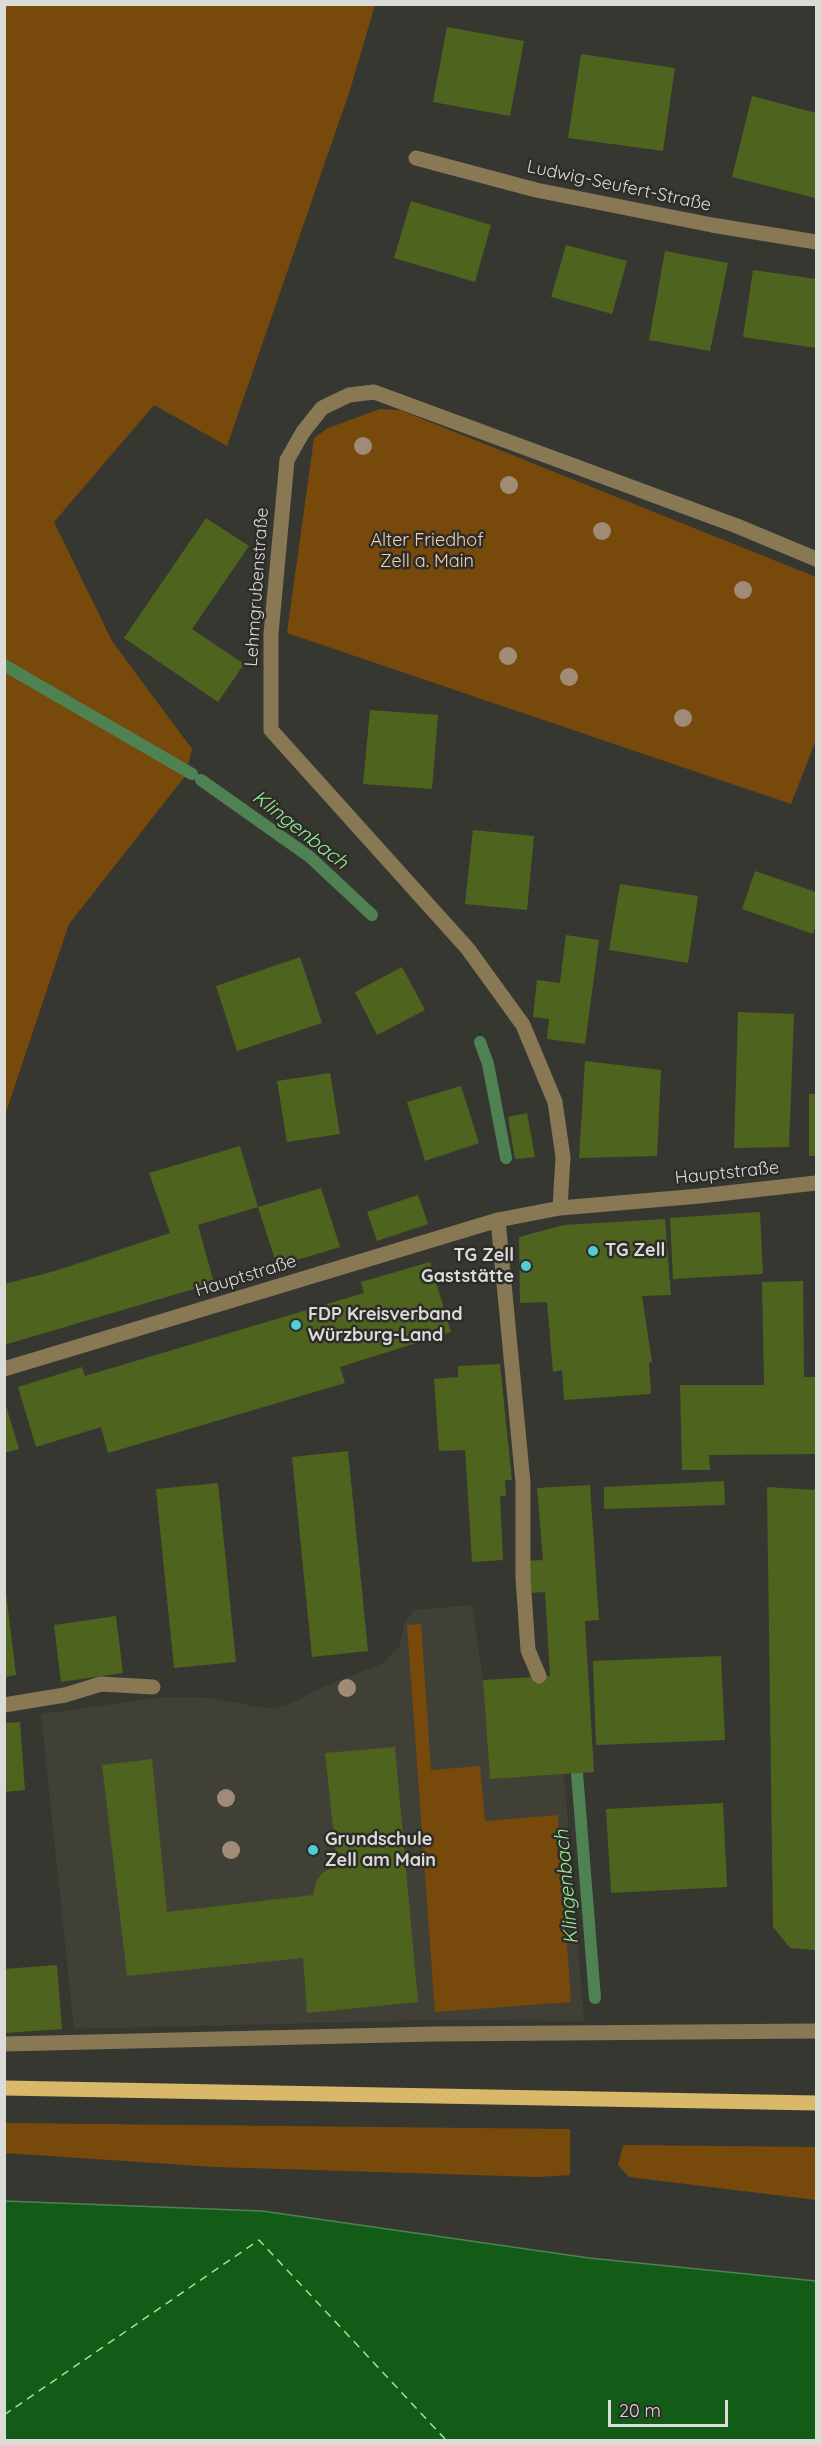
<!DOCTYPE html>
<html>
<head>
<meta charset="utf-8">
<style>
  body { margin:0 }
  #map { position:relative; width:821px; height:2445px; overflow:hidden; background:#373732; font-family:Quicksand,sans-serif }
  canvas { display:block }
  .frame { position:absolute; inset:0; border:6px solid #dbdbd8; pointer-events:none }
  .scale { position:absolute; left:608px; top:2400px; width:120px; height:27px; box-sizing:border-box; border:3px solid #dbdbd8; border-top:0; padding-left:8px; font-size:18px; line-height:21px; white-space:nowrap; color:#dbdbd8; -webkit-text-stroke:4px #2d2c28; paint-order:stroke }
</style>
</head>
<body>
<div id="map">
<canvas width="821" height="2445"></canvas>
<div class="frame"></div>
<div class="scale">20 m</div>
</div>
<script>
const ctx = document.querySelector('canvas').getContext('2d');
ctx.lineJoin = 'round';
function fillPath(path, color) { ctx.fillStyle = color; ctx.fill(path, 'evenodd'); }
const poly = rows => new Path2D(rows.map(r => 'M' + r).join(''));
function trace(path, color, width, dash) { ctx.strokeStyle = color; ctx.lineWidth = width; ctx.lineCap = dash ? 'butt' : 'round'; ctx.setLineDash(dash || []); ctx.stroke(path); }
function label(font, color, halo, rows, align = 'center') {
  ctx.font = font + ' Quicksand,sans-serif'; ctx.lineWidth = 5; ctx.setLineDash([]); ctx.textBaseline = 'middle'; ctx.strokeStyle = halo; ctx.fillStyle = color; for (const [text, x, y, turn = 0] of rows) {
    ctx.save(); ctx.translate(x, y); ctx.rotate((+turn || 0) * Math.PI / 180); ctx.textAlign = isNaN(turn) ? turn : align; if (halo) ctx.strokeText(text, 0, 0); ctx.fillText(text, 0, 0); ctx.restore();
  }
}
fillPath(poly([
  [472,1605,483,1680,490,1778,564,1774,584,2021,432,2020,74,2029,41,1714,164,1697,213,1698,257,1707,274,1708,290,1704,325,1686,384,1663,400,1645,404,1625,414,1610]
]), '#414036');
fillPath(poly([
  [4,5,375,5,350,90,227,446,154,405,54,522,112,641,192,749,186,775,69,924,5,1115],
  [380,409,400,410,816,577,816,740,791,804,287,633,314,438,328,428],
  [421,1624,431,1770,480,1766,485,1821,558,1815,571,2002,435,2012,407,1625],
  [4,2123,570,2129,570,2175,538,2177,215,2167,5,2153],
  [623,2145,816,2147,816,2200,629,2177,618,2165]
]), '#77490b');
const water = poly([
  [5,2201,262,2211,589,2258,816,2281,816,2440,5,2440,5,2201]
]);
fillPath(water, '#135c18');
trace(water, '#4f8252', 1.5);
trace(poly([
  [4,665,192,774],
  [201,780,310,857,372,915],
  [480,1042,488,1064,506,1158],
  [577,1773,595,1998]
]), '#4f8252', 12);
trace(poly([
  [4,2415,259,2240,446,2440]
]), '#92ed91', 1.5, [8, 6]);
fillPath(poly([
  [447,27,524,41,510,116,433,102],
  [581,54,675,68,663,151,568,138],
  [752,96,816,113,815,198,732,177],
  [411,201,491,225,475,282,394,258],
  [566,245,627,261,612,314,551,297],
  [665,251,728,263,710,351,649,340],
  [753,270,816,279,816,348,743,337],
  [206,518,249,546,192,629,244,664,218,702,124,638],
  [370,710,438,715,432,789,363,784],
  [473,830,534,836,527,910,465,904],
  [755,871,816,892,816,923,813,934,742,909],
  [620,884,698,896,688,963,609,950],
  [566,935,599,940,585,1044,547,1039,549,1019,533,1017,537,980,560,983],
  [300,957,322,1023,237,1051,216,986],
  [402,967,425,1010,377,1035,355,992],
  [738,1012,794,1014,789,1147,734,1148],
  [585,1061,661,1070,657,1156,579,1158],
  [330,1073,340,1134,287,1142,277,1081],
  [461,1086,479,1143,425,1161,407,1102],
  [809,1094,816,1094,816,1156,809,1156],
  [527,1113,535,1157,515,1159,508,1117],
  [240,1146,258,1207,198,1225,214,1283,4,1345,4,1284,55,1271,170,1233,149,1173],
  [321,1188,340,1247,277,1266,258,1207],
  [418,1195,428,1224,377,1241,367,1212],
  [760,1212,763,1274,673,1279,670,1218],
  [665,1219,671,1295,642,1296,652,1362,649,1363,651,1394,564,1400,562,1370,553,1372,547,1302,520,1303,519,1237,564,1225],
  [430,1262,451,1332,340,1367,345,1383,108,1453,101,1427,36,1447,18,1387,82,1367,85,1376,364,1293,361,1282],
  [803,1281,804,1377,816,1377,816,1454,709,1455,710,1470,682,1470,680,1385,764,1385,762,1282],
  [500,1364,512,1480,505,1480,506,1496,500,1496,503,1560,472,1562,465,1450,439,1451,434,1379,458,1377,458,1366],
  [4,1399,19,1449,4,1453],
  [348,1451,368,1651,312,1657,292,1457],
  [724,1481,725,1505,604,1509,604,1487],
  [218,1483,236,1662,174,1668,156,1489],
  [590,1485,599,1620,585,1621,594,1772,490,1779,483,1680,550,1676,545,1592,529,1593,526,1561,543,1560,537,1488],
  [767,1487,816,1490,816,1948,815,1950,790,1948,773,1927],
  [6,1592,16,1675,5,1677,5,1593],
  [116,1616,123,1673,61,1682,54,1625],
  [721,1656,725,1740,596,1745,593,1661],
  [20,1722,25,1790,4,1792,4,1723],
  [395,1747,418,2002,307,2013,303,1958,127,1976,102,1765,152,1759,167,1912,313,1895,316,1882,322,1873,337,1865,325,1753],
  [723,1803,727,1887,611,1893,606,1809],
  [57,1965,62,2029,5,2033,4,1969]
]), '#4e631e');
trace(poly([
  [416,158,536,190,712,225,816,242],
  [560,1208,563,1157,555,1102,523,1025,468,949,271,730,271,634,287,460,303,432,322,408,349,395,374,392,737,526,816,559],
  [498,1220,523,1483,523,1578,528,1650,539,1676],
  [4,1369,498,1220,560,1208,700,1196,816,1183],
  [4,1705,65,1695,101,1684,153,1687],
  [4,2044,435,2034,816,2031]
]), '#887854', 15);
trace(poly([
  [4,2088,816,2103]
]), '#dab86a', 15);
ctx.fillStyle = '#a08c76';
for (const [x, y] of [
  [363,446],
  [509,485],
  [602,531],
  [743,590],
  [508,656],
  [569,677],
  [683,718],
  [347,1688],
  [226,1798],
  [231,1850]
]) { ctx.beginPath(); ctx.arc(x, y, 9, 0, 2 * Math.PI); ctx.fill(); }
for (const [x, y, r, color] of [
  [593,1251,6,"#51ccd4"],
  [526,1266,6,"#51ccd4"],
  [296,1325,6,"#51ccd4"],
  [313,1850,6,"#51ccd4"]
]) { const dot = new Path2D(); dot.arc(x, y, r, 0, 2 * Math.PI); ctx.fillStyle = color; ctx.fill(dot); trace(dot, '#2d2c28', 2); }
label('18px', '#dbdbd8', '#2d2c28', [
  ["Ludwig-Seufert-Straße",619,186,12],
  ["Lehmgrubenstraße",257,587,-86],
  ["Hauptstraße",727,1173,-6],
  ["Hauptstraße",246,1276,-17]
]);
label('18px', '#f5d2ae', '#2d2c28', [
  ["Alter Friedhof",427,541],
  ["Zell a. Main",427,562]
]);
label('bold 18px', '#dbdbd8', '#2d2c28', [
  ["TG Zell",605,1251],
  ["TG Zell",514,1256,"right"],
  ["Gaststätte",514,1277,"right"],
  ["FDP Kreisverband",308,1315],
  ["Würzburg-Land",308,1336],
  ["Grundschule",325,1840],
  ["Zell am Main",325,1861]
], 'left');
label('italic 20px', '#92ed91', '#2d2c28', [
  ["Klingenbach",300,830,38],
  ["Klingenbach",567,1887,-95]
]);
</script>
</body>
</html>
